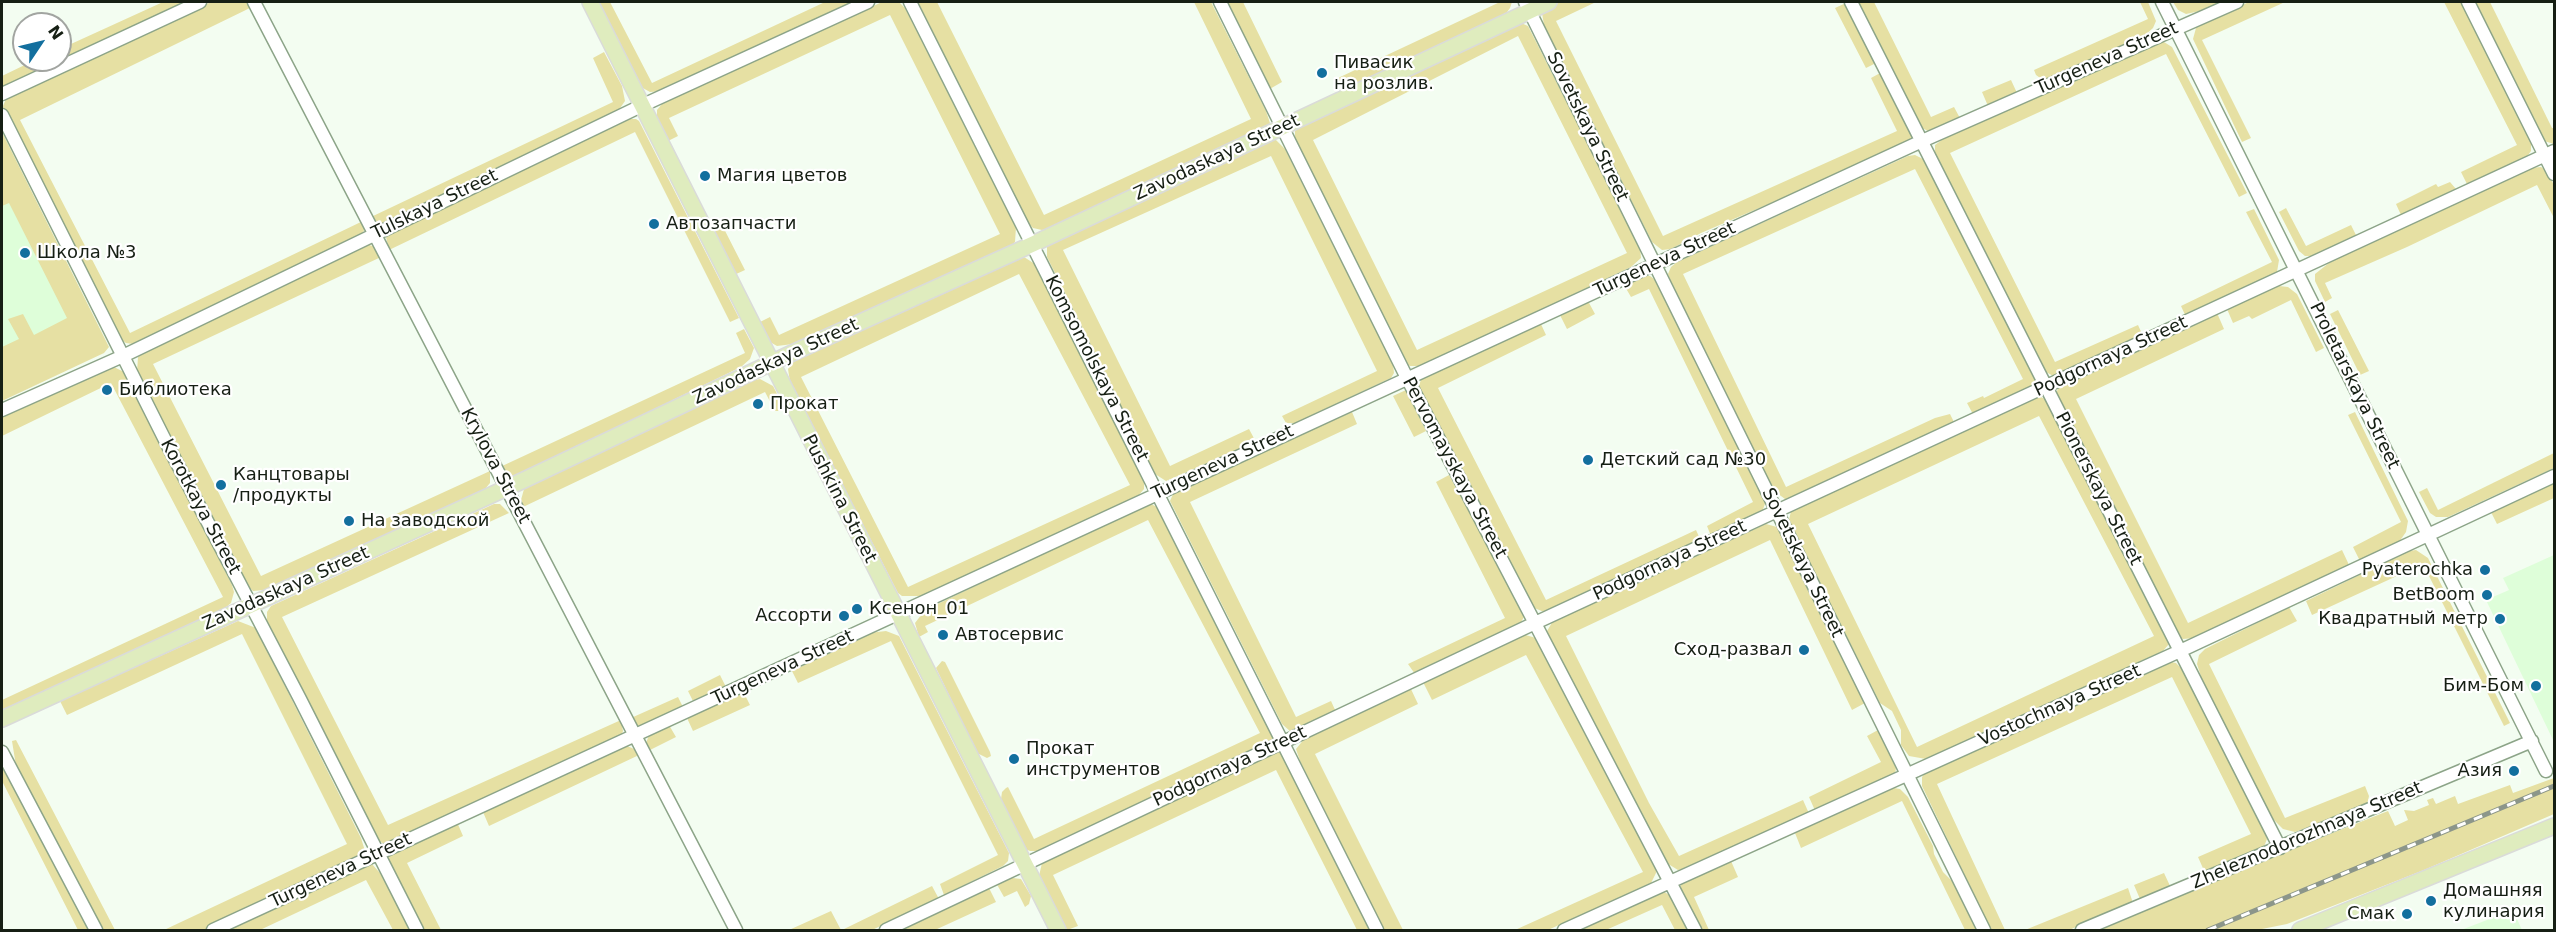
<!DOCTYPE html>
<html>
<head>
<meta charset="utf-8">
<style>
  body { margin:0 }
  #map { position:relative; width:2556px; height:932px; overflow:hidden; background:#f3fdf1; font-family:"DejaVu Sans",sans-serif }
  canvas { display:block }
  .frame { position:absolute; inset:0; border:3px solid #161f14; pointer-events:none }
  .north { position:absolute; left:12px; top:12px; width:60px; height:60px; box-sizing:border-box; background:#fff; border:2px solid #a2a5a1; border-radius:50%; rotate:55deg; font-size:16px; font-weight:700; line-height:24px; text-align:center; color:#161f14 }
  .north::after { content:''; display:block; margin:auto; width:21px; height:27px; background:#136f9e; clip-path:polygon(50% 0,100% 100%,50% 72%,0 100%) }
</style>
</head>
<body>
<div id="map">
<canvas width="2556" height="932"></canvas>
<div class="frame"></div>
<div class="north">N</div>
</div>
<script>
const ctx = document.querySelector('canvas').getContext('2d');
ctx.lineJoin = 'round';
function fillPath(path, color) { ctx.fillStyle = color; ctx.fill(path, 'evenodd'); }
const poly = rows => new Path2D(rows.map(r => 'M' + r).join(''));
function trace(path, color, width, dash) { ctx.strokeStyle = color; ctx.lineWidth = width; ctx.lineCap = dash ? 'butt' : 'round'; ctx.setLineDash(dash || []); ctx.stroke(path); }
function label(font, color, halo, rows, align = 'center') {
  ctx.font = font + ' "DejaVu Sans",sans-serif'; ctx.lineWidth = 4.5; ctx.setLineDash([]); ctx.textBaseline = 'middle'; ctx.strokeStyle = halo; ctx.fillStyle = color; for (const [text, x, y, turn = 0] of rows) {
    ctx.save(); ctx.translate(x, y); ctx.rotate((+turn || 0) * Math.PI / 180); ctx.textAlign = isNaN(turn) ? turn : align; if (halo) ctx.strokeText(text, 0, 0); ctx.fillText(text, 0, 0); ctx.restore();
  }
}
fillPath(poly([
  [2,163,95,343,2,388],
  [2554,555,2554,742,2486,600,2509,590,2503,578],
  [2513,910,2522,930,2461,930]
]), '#defed9');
fillPath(poly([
  [163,2,190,2,2,90,2,76,35,60,60,60,60,49],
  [211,2,250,2,252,7,20,120,130,333,365,220,366,227,360,237,133,344,126,343,119,338,4,114,3,106,6,99],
  [597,2,610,2,652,83,825,2,859,2,663,91,650,92,641,87],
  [882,2,899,2,905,8,1016,227,1015,242,1011,246,793,344,777,346,770,342,760,322,770,317,779,335,1000,234,890,15,669,118,678,136,668,141,657,118,657,110,662,104],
  [918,2,937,2,1044,215,1251,119,1194,2,1211,2,1266,111,1270,123,1267,127,1052,228,1042,230,1033,228,1028,223],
  [1224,2,1243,2,1282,82,1268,90],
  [1500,2,1512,2,1510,8,1505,15,1344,92,1338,78],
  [1560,2,1596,2,1556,21,1663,236,1897,131,1871,78,1882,72,1913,133,1912,137,1908,141,1820,182,1701,233,1671,249,1662,250,1652,242,1544,25,1542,13,1546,9],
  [1856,2,1874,2,1931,117,1954,107,1961,120,1934,131,1928,131,1918,126],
  [2140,2,2148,2,2156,21,2153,28,2145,35,2114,51,2043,80,2036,75,2034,70,2148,19],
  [2173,2,2221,2,2200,11,2186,14,2178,10],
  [2249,2,2285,2,2202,40,2251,138,2242,142,2193,39,2196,28,2202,23],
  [2444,2,2461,2,2531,143,2531,151,2526,158,2467,184,2461,172,2517,145],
  [2474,2,2490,2,2552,128,2554,128,2554,144,2544,141],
  [1846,3,1876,63,1866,68,1835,8],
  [1521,23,1528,26,1640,247,1641,258,1631,267,1422,366,1410,366,1405,363,1295,141,1295,131,1301,125],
  [1518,36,1627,253,1417,350,1313,140],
  [2156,42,2164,42,2172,47,2247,193,2239,197,2166,54,1950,153,2055,362,2138,325,2143,336,2055,377,2046,372,2036,359,1935,159,1935,145,1943,139],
  [604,52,622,86,625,101,618,111,380,227,375,226,371,217,613,102,593,58],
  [2011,80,2017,93,1988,106,1982,92],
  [628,119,636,119,639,121,739,318,730,322,635,132,389,250,386,237,389,232],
  [2,132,109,347,104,353,2,401,2,347,19,339,8,319,23,314,34,335,67,318,9,203,2,206],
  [1270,139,1275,139,1285,149,1393,364,1394,373,1391,378,1295,423,1286,423,1282,416,1377,371,1271,156,1063,250,1170,466,1249,429,1256,442,1166,481,1155,474,1047,257,1047,246,1054,239],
  [1915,155,1925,160,2036,381,2034,387,1974,416,1967,403,1983,396,1984,398,2023,379,1915,169,1683,274,1786,487,1935,418,1950,414,1955,424,1790,499,1785,499,1773,490,1670,280,1668,274,1671,267,1677,262,1908,156],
  [2541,167,2546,170,2554,185,2554,218,2537,185,2407,247,2325,283,2332,298,2325,302,2315,281,2315,274,2329,263,2399,228,2531,168],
  [2450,182,2456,189,2401,215,2396,204,2436,184,2438,187],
  [2286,208,2306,246,2351,225,2357,237,2315,256,2305,256,2299,251,2279,212],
  [2254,209,2279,260,2277,272,2273,277,2186,317,2181,306,2272,262,2246,212],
  [720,221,745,270,734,275,710,226],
  [367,244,375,247,381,257,153,364,261,576,490,471,490,483,485,489,264,590,253,591,246,584,137,372,138,357,148,349],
  [1024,257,1038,266,1144,479,1144,489,1138,496,925,596,902,596,898,593,790,382,788,369,793,362],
  [1019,274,1130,485,908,587,801,377],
  [1643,276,1650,276,1657,281,1766,501,1762,512,1711,536,1707,526,1753,502,1649,289,1631,297,1624,285],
  [2279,286,2288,287,2297,294,2324,348,2316,352,2291,300,2252,319,2249,316,2233,323,2227,309],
  [1588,301,1595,314,1567,329,1560,315],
  [2338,310,2369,371,2360,375,2330,314],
  [2217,313,2224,329,2076,399,2188,623,2342,550,2350,567,2194,638,2183,639,2178,636,2056,395,2058,388,2062,384],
  [1540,322,1546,335,1438,388,1546,600,1696,530,1701,541,1544,612,1532,607,1418,387,1422,378],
  [744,329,754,348,750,359,741,367,516,476,509,476,502,471,500,467,745,353,736,333],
  [114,367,126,373,232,585,234,592,231,603,224,609,2,710,2,700,223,597,111,383,2,436,2,415,100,370],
  [760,379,773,386,786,411,775,411,765,392,523,507,521,500,524,489,751,381],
  [1406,390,1426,431,1414,437,1393,396],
  [2039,396,2049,401,2168,638,2169,644,2163,651,1926,759,1909,756,1901,745,1901,730,1892,711,1880,703,1794,531,1789,520,1791,511],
  [2039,416,2154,636,1917,747,1808,524],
  [1352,412,1357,424,1190,502,1296,717,1331,701,1336,712,1291,732,1282,724,1170,501,1174,492],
  [2355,412,2408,521,2406,532,2399,542,2360,561,2353,547,2401,522,2348,415],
  [2554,453,2554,468,2448,517,2436,517,2430,513,2419,492,2427,488,2438,510],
  [1449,475,1523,610,1524,617,1520,624,1415,674,1408,664,1505,618,1436,482],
  [2554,482,2554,498,2497,524,2491,512],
  [1149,503,1161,509,1274,737,1273,741,1040,851,1030,851,1025,849,1001,799,1002,792,1006,788,1008,787,1034,839,1260,733,1148,520,925,626,928,632,919,637,915,623,925,610],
  [494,504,500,504,509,513,282,617,388,825,621,720,623,731,621,736,384,844,376,839,267,624,267,612,271,606],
  [1766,524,1777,527,1782,535,1865,703,1852,710,1770,540,1566,636,1649,803,1679,856,1803,800,1811,818,1691,868,1678,870,1665,862,1549,639,1547,631,1553,621],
  [2416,550,2428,558,2510,723,2504,726,2423,564,2312,615,2306,601,2409,551],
  [2289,607,2297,621,2209,664,2285,818,2365,786,2369,796,2367,805,2295,832,2283,829,2273,819,2203,683,2197,664,2199,655,2205,649],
  [238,621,256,628,361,838,365,851,363,855,204,930,164,930,347,844,242,634,67,715,60,701],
  [886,631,899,636,1009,853,1008,861,1003,866,944,895,940,884,998,855,891,641,798,683,792,671,869,633],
  [1522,634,1536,638,1656,866,1656,873,1651,883,1548,930,1515,930,1643,872,1526,655,1432,700,1423,682],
  [942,661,945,662,990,752,991,756,987,758,977,753,936,668],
  [2171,662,2176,663,2185,672,2264,829,2267,839,2263,849,2206,875,2198,857,2251,834,2172,677,1937,784,2005,930,1991,930,1922,786,1922,777,1925,773],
  [720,675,727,689,695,705,688,691],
  [1410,687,1418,704,1315,754,1403,930,1384,930,1300,761,1296,749,1305,738],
  [743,691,750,705,693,731,687,718],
  [678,697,684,709,643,728,634,724,631,718],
  [669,725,676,737,648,751,646,743,649,735],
  [1878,730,1896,768,1895,774,1817,815,1809,797,1881,762,1867,736],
  [16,740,115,930,101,930,16,766,12,741],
  [625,745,634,749,639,755,489,826,483,812],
  [1278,751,1282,751,1374,930,1357,930,1276,770,1053,875,1078,926,1067,930,1039,876,1042,863],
  [2,763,88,930,78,930,2,781],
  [2554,778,2554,814,2424,870,2287,924,2257,930,2100,930,2282,853,2388,811,2395,826,2408,820,2404,810,2414,811,2429,805,2427,800,2433,798,2436,804,2455,796,2458,804,2510,785,2513,793],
  [1894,788,1900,789,1908,797,1933,846,1934,854,1943,872,1953,882,1978,930,1965,930,1902,801,1801,848,1795,833],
  [457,822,463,836,407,863,441,930,422,930,387,857,392,852],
  [1731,861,1738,877,1694,897,1709,930,1698,930,1680,893,1681,883],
  [371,863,380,873,410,930,393,930,366,880,260,930,222,930],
  [2164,873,2171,888,2140,899,2134,885],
  [1005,877,1021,879,1031,896,1029,904,1025,907,1017,891,1004,897,995,881],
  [932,886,939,899,872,930,842,930],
  [988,886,996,902,935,930,892,930],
  [2128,888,2133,903,2069,930,2025,930],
  [1661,890,1671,896,1690,930,1675,930,1662,905,1606,930,1572,930],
  [831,911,841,930,789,930]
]), '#e6e0a3');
const minor = poly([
  [254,2,736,930],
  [910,2,1377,930],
  [1220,2,1407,378,1695,930],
  [1525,2,1984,930],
  [1851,2,2280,848],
  [2162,2,2546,771],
  [2468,2,2554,174],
  [2,94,200,2],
  [2,115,169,448,300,699,417,930],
  [2,410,123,356,641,106,868,2],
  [2,752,96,930],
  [213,930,1922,141,2237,2],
  [886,930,1535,623,2554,151],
  [1564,930,2180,651,2554,476],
  [2082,930,2532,741]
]);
const major = poly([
  [590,2,1058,930],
  [2,719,524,480,790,354,1033,244,1549,2],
  [2300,930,2554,826]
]);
trace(minor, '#8ca488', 15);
trace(major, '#dadbd9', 18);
trace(minor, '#fff', 12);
trace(major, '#dfecbe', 15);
const rail = poly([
  [2208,930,2554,786]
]);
trace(rail, '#8c968a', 5);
trace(rail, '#fff', 3, [9]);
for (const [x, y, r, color] of [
  [1322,73,6,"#136f9e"],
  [705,176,6,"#136f9e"],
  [654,224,6,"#136f9e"],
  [25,253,6,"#136f9e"],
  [107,390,6,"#136f9e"],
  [758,404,6,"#136f9e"],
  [1588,460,6,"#136f9e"],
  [221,485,6,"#136f9e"],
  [349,521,6,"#136f9e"],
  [2485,570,6,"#136f9e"],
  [2487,595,6,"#136f9e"],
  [857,609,6,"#136f9e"],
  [844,616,6,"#136f9e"],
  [2500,619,6,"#136f9e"],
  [943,635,6,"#136f9e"],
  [1804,650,6,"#136f9e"],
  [2536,686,6,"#136f9e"],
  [1014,759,6,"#136f9e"],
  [2514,771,6,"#136f9e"],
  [2431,901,6,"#136f9e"],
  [2407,914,6,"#136f9e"]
]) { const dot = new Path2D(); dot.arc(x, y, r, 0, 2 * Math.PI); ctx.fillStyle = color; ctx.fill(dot); trace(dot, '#fff', 2); }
label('18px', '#161f14', '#fff', [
  ["Turgeneva Street",2107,59,-24],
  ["Sovetskaya Street",1587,127,64],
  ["Zavodaskaya Street",1217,158,-25],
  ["Tulskaya Street",435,205,-26],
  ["Turgeneva Street",1665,260,-25],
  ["Podgornaya Street",2111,357,-25],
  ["Zavodaskaya Street",776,362,-25],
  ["Komsomolskaya Street",1096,369,63],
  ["Proletarskaya Street",2354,386,64],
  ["Turgeneva Street",1223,463,-25],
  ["Krylova Street",495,466,62],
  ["Pervomayskaya Street",1454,468,62],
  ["Pionerskaya Street",2098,489,63],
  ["Pushkina Street",839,499,63],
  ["Korotkaya Street",200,507,62],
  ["Podgornaya Street",1670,561,-25],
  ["Sovetskaya Street",1802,563,64],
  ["Zavodaskaya Street",286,589,-24],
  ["Turgeneva Street",783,668,-25],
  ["Vostochnaya Street",2060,706,-24],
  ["Podgornaya Street",1230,767,-25],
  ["Zheleznodorozhnaya Street",2307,836,-23],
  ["Turgeneva Street",341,871,-25]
]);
label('18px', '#161f14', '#fff', [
  ["Пивасик",1334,63],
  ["на розлив.",1334,84],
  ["Магия цветов",717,176],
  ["Автозапчасти",666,224],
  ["Школа №3",37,253],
  ["Библиотека",119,390],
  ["Прокат",770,404],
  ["Детский сад №30",1600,460],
  ["Канцтовары",233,475],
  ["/продукты",233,496],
  ["На заводской",361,521],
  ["Pyaterochka",2473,570,"right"],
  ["BetBoom",2475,595,"right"],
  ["Ксенон_01",869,609],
  ["Ассорти",832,616,"right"],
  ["Квадратный метр",2488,619,"right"],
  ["Автосервис",955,635],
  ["Сход-развал",1792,650,"right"],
  ["Бим-Бом",2524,686,"right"],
  ["Прокат",1026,749],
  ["инструментов",1026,770],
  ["Азия",2502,771,"right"],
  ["Домашняя",2443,891],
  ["кулинария",2443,912],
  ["Смак",2395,914,"right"]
], 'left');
</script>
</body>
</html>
